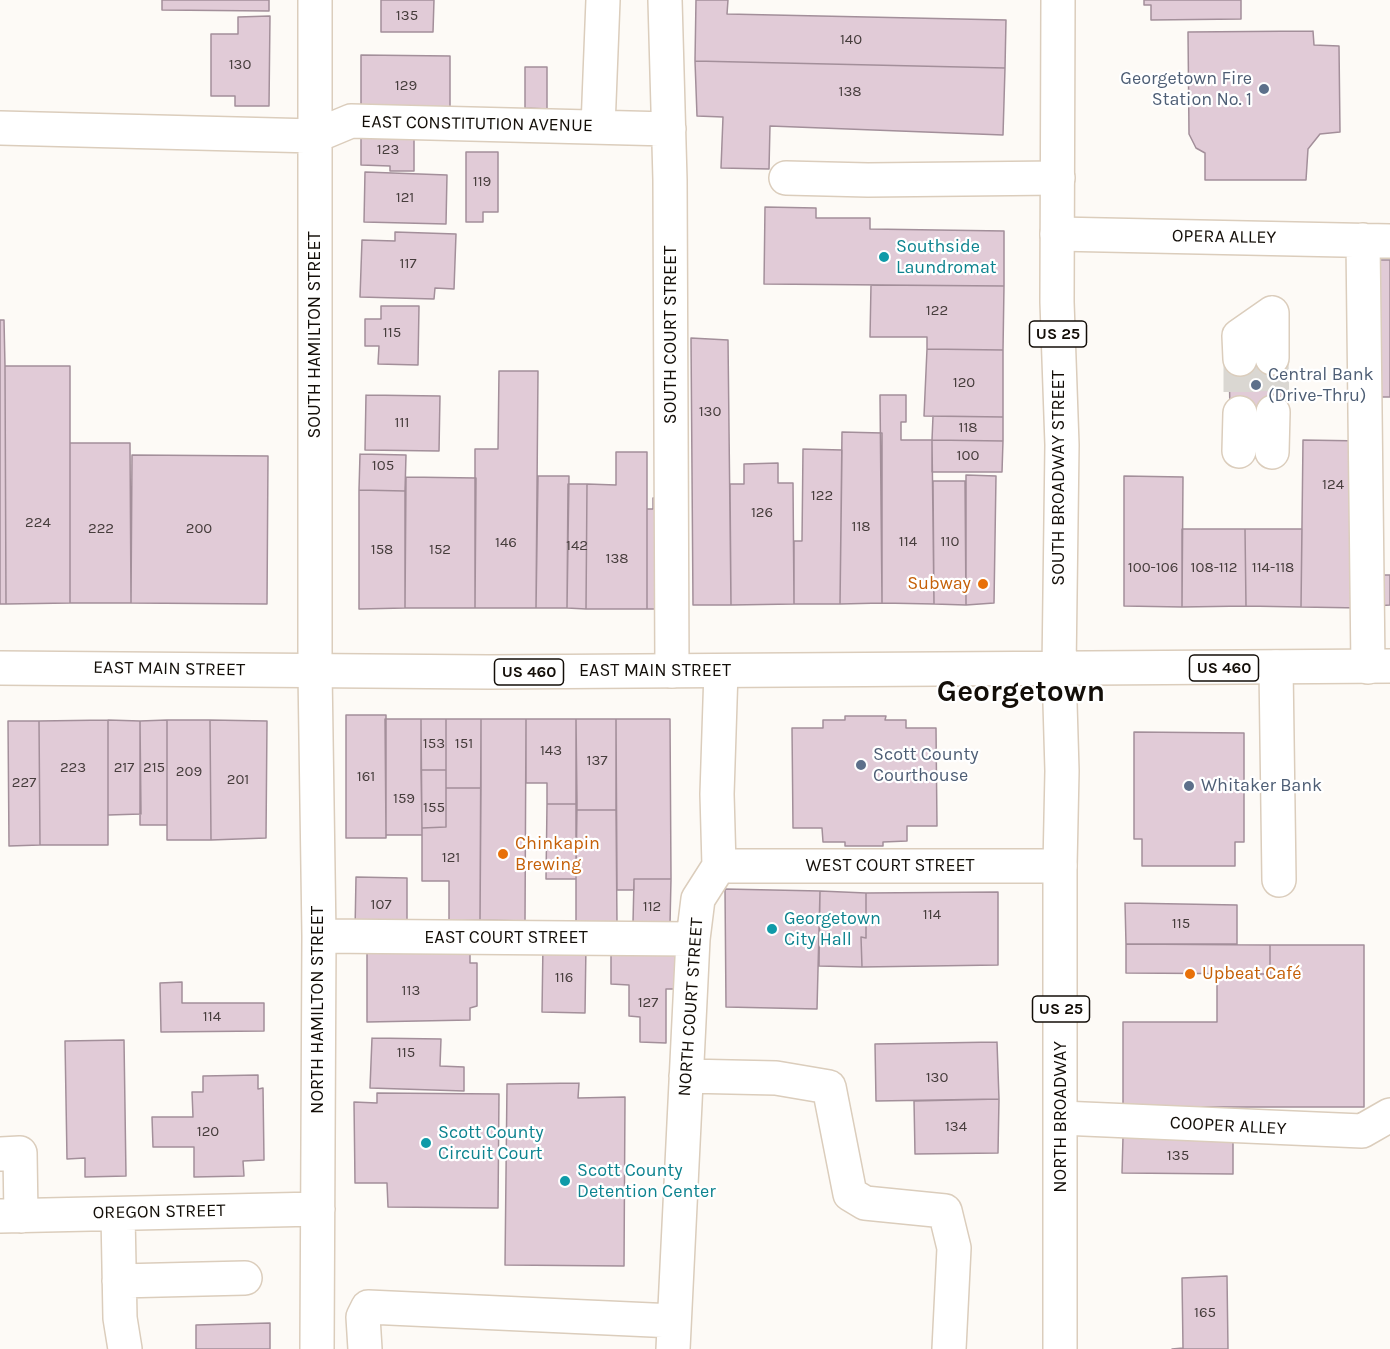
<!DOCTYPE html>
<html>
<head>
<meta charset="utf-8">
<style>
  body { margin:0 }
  canvas { display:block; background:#fdfaf6 }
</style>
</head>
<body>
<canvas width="1390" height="1349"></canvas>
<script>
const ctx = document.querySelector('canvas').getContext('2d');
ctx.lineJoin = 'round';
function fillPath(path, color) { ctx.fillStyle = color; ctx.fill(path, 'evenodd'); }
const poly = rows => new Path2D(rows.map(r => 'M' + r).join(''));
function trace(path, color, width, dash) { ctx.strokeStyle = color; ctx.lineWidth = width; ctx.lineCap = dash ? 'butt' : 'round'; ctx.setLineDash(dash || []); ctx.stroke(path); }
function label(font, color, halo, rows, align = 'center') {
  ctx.font = font + ' Karla,sans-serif'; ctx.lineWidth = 4.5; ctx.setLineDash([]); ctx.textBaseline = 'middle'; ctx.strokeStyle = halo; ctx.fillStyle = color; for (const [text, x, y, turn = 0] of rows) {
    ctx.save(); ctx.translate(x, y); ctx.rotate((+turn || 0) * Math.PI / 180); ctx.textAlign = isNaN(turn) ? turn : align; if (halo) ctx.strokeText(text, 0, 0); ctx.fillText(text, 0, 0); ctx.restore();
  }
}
const building = poly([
  [162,0,269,0,269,11,162,10,162,0],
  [381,0,434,0,433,32,381,32,381,0],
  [696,0,728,0,727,14,1006,20,1005,68,695,61,696,0],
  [1144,0,1241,0,1241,19,1151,20,1151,5,1144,5,1144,0],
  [270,16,269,106,235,106,235,96,211,96,211,34,238,34,238,17,270,16],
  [1313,31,1314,45,1339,46,1340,132,1320,134,1308,149,1306,180,1205,180,1205,153,1196,148,1189,134,1188,32,1313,31],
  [361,55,450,56,450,116,361,116,361,55],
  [695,61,1005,68,1003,135,770,126,769,169,721,168,723,117,697,116,695,61],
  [525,67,547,67,547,109,525,108,525,67],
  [361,134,414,134,414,171,390,171,390,166,361,165,361,134],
  [466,152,498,152,498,212,483,212,483,222,466,222,466,152],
  [365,172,447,175,446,224,364,222,365,172],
  [765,207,816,208,816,218,870,218,870,229,1004,231,1004,286,764,284,765,207],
  [395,232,456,234,454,289,435,288,434,299,360,297,362,240,395,241,395,232],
  [1377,260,1390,260,1390,397,1376,397,1377,260],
  [871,285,1004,286,1003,350,927,349,927,337,870,337,871,285],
  [381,306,419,306,418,365,378,364,379,346,365,346,365,319,381,319,381,306],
  [0,320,4,320,5,366,6,604,0,604,0,320],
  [691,338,728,340,731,605,693,605,691,338],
  [927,349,1003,350,1003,417,924,416,927,349],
  [1282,357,1283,412,1230,413,1229,359,1282,357],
  [5,366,70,366,70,603,6,604,5,366],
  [499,371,538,371,536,608,475,608,475,449,498,449,499,371],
  [366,395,440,396,439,451,365,450,366,395],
  [880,395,906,395,906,422,901,422,901,440,932,440,934,604,882,603,880,395],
  [933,416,1003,417,1003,441,932,440,933,416],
  [842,432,882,433,882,603,840,604,842,432],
  [932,440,1003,441,1002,472,932,472,932,440],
  [1303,440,1363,441,1361,608,1301,607,1303,440],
  [70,443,130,443,131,603,70,603,70,443],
  [803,449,842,450,840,604,794,604,794,541,802,541,803,449],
  [616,452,647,452,647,609,586,609,587,484,616,485,616,452],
  [360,454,406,455,405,491,359,490,360,454],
  [132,455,268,456,267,604,131,603,132,455],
  [778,463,778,483,793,483,794,604,731,605,730,484,744,484,744,464,778,463],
  [966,475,996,476,994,603,966,605,966,475],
  [538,476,569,476,567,608,536,608,538,476],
  [1124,476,1183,477,1182,607,1124,606,1124,476],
  [406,477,476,478,475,608,405,608,406,477],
  [933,481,965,481,966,605,934,604,933,481],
  [568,484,587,484,586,609,567,608,568,484],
  [359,490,405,491,405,608,359,609,359,490],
  [667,497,668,609,647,609,647,509,653,509,653,498,667,497],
  [1182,529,1245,529,1246,606,1182,607,1182,529],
  [1245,529,1302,529,1301,607,1246,606,1245,529],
  [1374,575,1390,575,1390,605,1374,606,1374,575],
  [346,715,386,715,386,838,346,838,346,715],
  [845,716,886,716,885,720,906,720,906,728,936,728,937,826,907,826,907,841,883,842,883,846,845,846,845,842,823,842,822,828,793,828,792,728,823,728,823,720,845,720,845,716],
  [385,719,421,719,422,835,386,835,385,719],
  [421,719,446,719,446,770,421,770,421,719],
  [446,719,481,719,481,788,446,788,446,719],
  [481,719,526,719,525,921,480,920,481,719],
  [526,719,576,719,577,804,547,804,547,783,526,783,526,719],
  [576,719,616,719,616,810,576,810,576,719],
  [616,719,670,719,671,879,634,879,634,890,617,890,616,719],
  [108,720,140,721,141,814,108,815,108,720],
  [108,720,108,845,40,845,39,721,108,720],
  [167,720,210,720,211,840,167,840,167,720],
  [167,720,167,825,140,825,140,721,167,720],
  [210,720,267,721,266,838,211,840,210,720],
  [8,721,39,721,40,845,9,846,8,721],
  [1134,732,1244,733,1244,842,1235,842,1235,866,1142,866,1142,839,1134,839,1134,732],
  [421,770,446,770,446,827,422,828,421,770],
  [446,788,481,788,480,920,449,921,449,881,422,881,422,828,446,827,446,788],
  [547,804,577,804,576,879,546,879,547,804],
  [576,810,616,810,617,924,576,924,576,810],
  [356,877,407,878,407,932,355,931,356,877],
  [634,879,671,879,670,924,633,923,634,879],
  [725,889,820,891,817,1009,726,1007,725,889],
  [820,891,866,893,866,938,861,937,862,967,819,966,820,891],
  [998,892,998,965,862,967,861,937,866,938,866,893,998,892],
  [1125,903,1237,905,1237,944,1126,944,1125,903],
  [543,943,586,944,585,1013,542,1012,543,943],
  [1126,944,1270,945,1270,974,1126,973,1126,944],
  [1270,945,1364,945,1364,1107,1123,1107,1123,1022,1217,1022,1217,974,1270,974,1270,945],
  [611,950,677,950,676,989,666,989,666,1043,640,1042,640,1017,629,1016,629,985,611,984,611,950],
  [470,951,470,963,477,963,477,1006,470,1008,470,1020,367,1022,367,952,470,951],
  [182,982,182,1003,264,1003,264,1031,161,1032,160,983,182,982],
  [372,1038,441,1039,440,1066,464,1067,464,1091,370,1088,372,1038],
  [124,1040,126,1176,85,1177,85,1158,67,1159,65,1041,124,1040],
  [997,1042,999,1099,876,1101,875,1044,997,1042],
  [258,1075,258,1089,263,1088,264,1160,243,1161,244,1176,194,1177,194,1147,153,1147,152,1117,193,1117,192,1092,203,1092,203,1076,258,1075],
  [579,1083,578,1098,625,1097,624,1266,505,1265,507,1084,579,1083],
  [377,1093,499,1094,498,1208,388,1207,387,1183,355,1183,354,1102,377,1103,377,1093],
  [999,1099,998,1153,915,1154,914,1101,999,1099],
  [1123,1137,1233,1138,1233,1174,1122,1173,1123,1137],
  [1227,1276,1228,1349,1172,1349,1183,1348,1182,1278,1227,1276],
  [270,1323,270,1349,196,1349,196,1325,270,1323]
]);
fillPath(building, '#e1cbd7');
trace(building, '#a38f9a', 1.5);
trace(poly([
  [1272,358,1273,412],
  [1240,359,1240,413]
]), '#dad7d2', 33, [33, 16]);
const minor = poly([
  [315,0,315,671,319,936,317,1349],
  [665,0,670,180,672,671],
  [598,127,603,0],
  [0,128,315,136,351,121,669,129],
  [786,178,868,180,1058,178],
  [1057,234,1390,241],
  [1363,240,1368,667],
  [1272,313,1272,358],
  [1240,359,1239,336,1272,313],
  [1239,451,1240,413],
  [1272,452,1273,412],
  [1276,667,1279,880],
  [719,866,1060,866],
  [319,936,693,939],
  [686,1076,776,1078,829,1087,850,1194,865,1203,945,1211,954,1248,949,1349],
  [1061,1118,1362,1131,1390,1115],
  [0,1154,20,1153,21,1216],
  [118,1214,120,1318,125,1349],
  [0,1216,318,1209],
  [119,1281,245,1278],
  [365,1349,363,1317,368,1307,674,1321],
  [673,1349,693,939,698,899,719,866,717,794,721,671]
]);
const major = poly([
  [1058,0,1057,302,1062,445,1059,669,1062,771,1060,866,1060,1349],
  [0,668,489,672,1390,666]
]);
trace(minor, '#dbcdbc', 36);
trace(major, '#dbcdbc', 36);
trace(minor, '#fff', 33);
trace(major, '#fff', 33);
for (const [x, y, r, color] of [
  [1264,89,6,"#5c6f8a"],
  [884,257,6,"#0f9aa8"],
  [1256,385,6,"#5c6f8a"],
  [983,584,6,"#e8710a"],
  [861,765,6,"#5c6f8a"],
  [1189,786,6,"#5c6f8a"],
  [503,854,6,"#e8710a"],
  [772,929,6,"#0f9aa8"],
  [1190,974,6,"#e8710a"],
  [426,1143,6,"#0f9aa8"],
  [565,1181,6,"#0f9aa8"]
]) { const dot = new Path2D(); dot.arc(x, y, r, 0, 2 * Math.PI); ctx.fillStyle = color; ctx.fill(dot); trace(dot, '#fff', 2); }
label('15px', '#463d3c', null, [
  ["135",407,16],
  ["140",851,40],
  ["130",240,65],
  ["129",406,86],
  ["138",850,92],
  ["123",388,150],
  ["119",482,182],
  ["121",405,198],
  ["117",408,264],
  ["122",937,311],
  ["115",392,333],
  ["120",964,383],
  ["130",710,412],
  ["111",402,423],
  ["118",968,428],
  ["100",968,456],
  ["105",383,466],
  ["124",1333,485],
  ["122",822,496],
  ["126",762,513],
  ["224",38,523],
  ["118",861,527],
  ["222",101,529],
  ["200",199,529],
  ["114",908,542],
  ["110",950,542],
  ["146",506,543],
  ["142",577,546],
  ["158",382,550],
  ["152",440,550],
  ["138",617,559],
  ["100-106",1153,568],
  ["108-112",1214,568],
  ["114-118",1273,568],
  ["153",434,744],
  ["151",464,744],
  ["143",551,751],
  ["137",597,761],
  ["223",73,768],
  ["217",124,768],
  ["215",154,768],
  ["209",189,772],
  ["161",366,777],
  ["201",238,780],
  ["227",24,783],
  ["159",404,799],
  ["155",434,808],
  ["121",451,858],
  ["107",381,905],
  ["112",652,907],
  ["114",932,915],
  ["115",1181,924],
  ["116",564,978],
  ["113",411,991],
  ["127",648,1003],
  ["114",212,1017],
  ["115",406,1053],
  ["130",937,1078],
  ["134",956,1127],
  ["120",208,1132],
  ["135",1178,1156],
  ["165",1205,1313]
]);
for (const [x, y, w] of [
  [1058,334,57],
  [1224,668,69],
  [529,672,69],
  [1061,1009,57]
]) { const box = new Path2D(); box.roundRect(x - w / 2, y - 13, w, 26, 4.5); ctx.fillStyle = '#fff'; ctx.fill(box); trace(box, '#130e08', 1.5); }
label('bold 16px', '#130e08', null, [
  ["US 25",1058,334],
  ["US 460",1224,668],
  ["US 460",529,672],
  ["US 25",1061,1009]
]);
label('18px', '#4e5e75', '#fff', [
  ["Georgetown Fire",1252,79,"right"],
  ["Station No. 1",1252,100,"right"],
  ["Central Bank",1268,375],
  ["(Drive-Thru)",1268,396],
  ["Scott County",873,755],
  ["Courthouse",873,776],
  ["Whitaker Bank",1201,786]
], 'left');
label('18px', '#130e08', '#fff', [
  ["EAST CONSTITUTION AVENUE",477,124,1],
  ["OPERA ALLEY",1224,237,1],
  ["SOUTH HAMILTON STREET",315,335,-90],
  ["SOUTH COURT STREET",671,335,-90],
  ["SOUTH BROADWAY STREET",1059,478,-90],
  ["EAST MAIN STREET",169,669,1],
  ["EAST MAIN STREET",655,671],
  ["WEST COURT STREET",890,866],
  ["EAST COURT STREET",506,938],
  ["NORTH COURT STREET",691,1007,-86],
  ["NORTH HAMILTON STREET",318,1010,-90],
  ["NORTH BROADWAY",1061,1117,-90],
  ["COOPER ALLEY",1228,1126,3],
  ["OREGON STREET",159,1212,-1]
]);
label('18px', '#0d838f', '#fff', [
  ["Southside",896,247],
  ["Laundromat",896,268],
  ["Georgetown",784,919],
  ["City Hall",784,940],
  ["Scott County",438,1133],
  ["Circuit Court",438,1154],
  ["Scott County",577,1171],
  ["Detention Center",577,1192]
], 'left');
label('18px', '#c56008', '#fff', [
  ["Subway",971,584,"right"],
  ["Chinkapin",515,844],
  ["Brewing",515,865],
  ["Upbeat Café",1202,974]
], 'left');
label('bold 30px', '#130e08', '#fff', [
  ["Georgetown",1021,692]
]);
</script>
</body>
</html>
